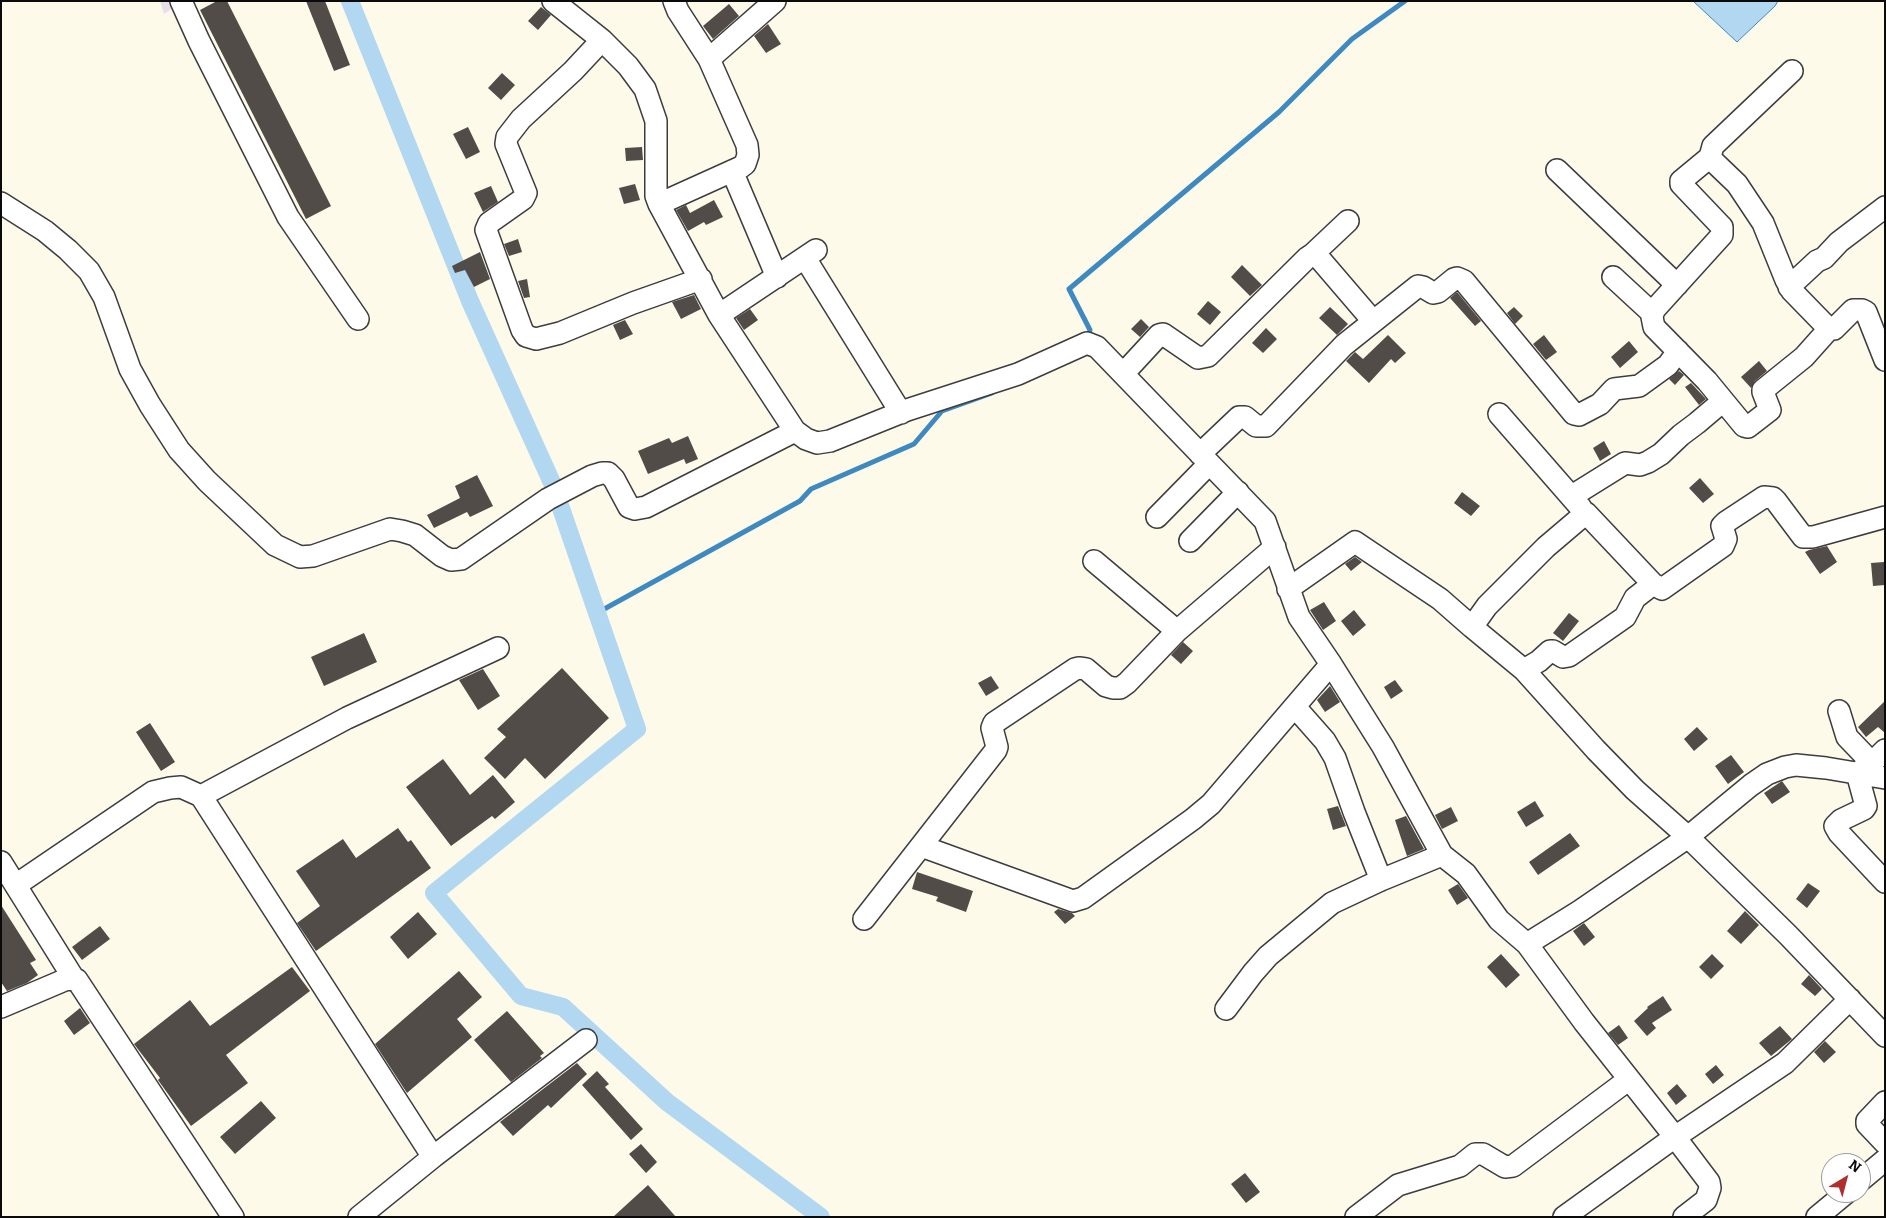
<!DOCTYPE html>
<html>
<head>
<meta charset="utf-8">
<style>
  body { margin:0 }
  #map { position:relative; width:1886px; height:1218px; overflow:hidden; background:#fdfae9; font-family:Bitter,serif }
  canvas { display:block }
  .frame { position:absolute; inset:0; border:2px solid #0a0a0a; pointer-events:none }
  .north { position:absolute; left:1821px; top:1153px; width:50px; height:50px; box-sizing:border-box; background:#fff; border:1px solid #9d9d9d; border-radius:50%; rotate:37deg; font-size:14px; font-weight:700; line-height:20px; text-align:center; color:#0a0a0a }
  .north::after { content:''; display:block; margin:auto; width:18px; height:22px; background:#ae2f30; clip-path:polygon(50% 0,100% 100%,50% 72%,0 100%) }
</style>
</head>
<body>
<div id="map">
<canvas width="1886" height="1218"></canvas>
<div class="frame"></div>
<div class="north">N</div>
</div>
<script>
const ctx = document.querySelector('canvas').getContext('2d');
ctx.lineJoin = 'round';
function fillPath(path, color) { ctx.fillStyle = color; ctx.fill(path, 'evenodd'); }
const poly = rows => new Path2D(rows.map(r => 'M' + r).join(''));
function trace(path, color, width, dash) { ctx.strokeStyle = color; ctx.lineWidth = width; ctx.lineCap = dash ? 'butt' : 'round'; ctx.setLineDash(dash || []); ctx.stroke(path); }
fillPath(poly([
  [160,1,184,1,164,14]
]), '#e8dfe9');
const water = poly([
  [1693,1,1778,1,1775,6,1737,42,1693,1]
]);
fillPath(water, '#b2d7f0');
trace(water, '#3f89c1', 1);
trace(poly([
  [1088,338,1090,330,1069,289,1279,112,1352,39,1405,1],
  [597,613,800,501,811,489,914,444,942,411,992,393]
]), '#3f89c1', 5);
trace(poly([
  [350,1,470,301,553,485,637,729,434,893,521,996,563,1007,667,1102,821,1217]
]), '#b2d7f0', 18);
fillPath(poly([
  [217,1,227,1,331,206,306,219,200,10],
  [306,1,325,1,350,65,334,71],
  [729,4,739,16,713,39,703,26],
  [541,7,551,15,538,30,528,21],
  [768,24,781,44,766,53,754,36],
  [502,73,515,85,501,100,488,88],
  [468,127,480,152,466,159,453,134],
  [642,147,643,160,626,161,625,148],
  [635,184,640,200,624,204,619,188],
  [491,186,498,202,483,212,474,193],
  [714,200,723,217,706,225,704,222,688,231,676,210,686,205,690,213],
  [518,239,522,252,509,256,504,244],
  [480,252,490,279,474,287,465,270,455,273,452,266],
  [1242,265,1262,285,1250,296,1231,277],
  [527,279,530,297,524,298,518,281],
  [1457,292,1481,321,1475,326,1450,298],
  [694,295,701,309,681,319,672,302],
  [1208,301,1221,312,1210,325,1197,314],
  [1330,307,1348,324,1337,335,1319,318],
  [1514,307,1523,316,1515,324,1507,313],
  [750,309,758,320,744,330,736,318],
  [1141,319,1149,327,1140,337,1131,329],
  [625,320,633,334,620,340,613,325],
  [1266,328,1277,339,1263,353,1252,343],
  [1388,335,1406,353,1395,363,1391,359,1369,383,1346,361,1355,352,1363,359],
  [1544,335,1557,352,1546,360,1533,344],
  [1629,341,1638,352,1620,368,1611,357],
  [1759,361,1767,371,1755,381,1751,388,1741,377],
  [1679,371,1684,375,1675,385,1669,379],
  [1691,383,1706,399,1699,405,1685,387],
  [688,436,698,459,686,464,684,459,648,474,638,451,669,438,672,443],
  [1604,441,1611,454,1600,461,1593,448],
  [477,475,493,506,470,517,467,512,434,528,427,515,460,498,455,486],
  [1700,478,1714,494,1703,503,1689,488],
  [1462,492,1480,506,1471,516,1454,503],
  [1827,546,1837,562,1820,574,1805,552,1809,550],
  [1355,557,1362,562,1351,571,1345,564],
  [1884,562,1885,585,1873,586,1871,563],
  [1324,602,1336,621,1323,630,1310,610],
  [1354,610,1366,625,1353,636,1341,621],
  [1569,613,1579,621,1563,641,1553,633],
  [364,633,377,662,324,686,311,657],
  [1183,642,1193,651,1181,664,1171,655],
  [562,668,609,718,545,779,525,758,505,779,484,758,506,737,497,729],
  [483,669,500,696,478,710,459,680],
  [991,676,999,688,986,696,978,683],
  [1395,680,1403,691,1391,699,1384,687],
  [1330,686,1340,702,1325,712,1317,700],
  [1885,701,1885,733,1878,727,1866,737,1858,727],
  [150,723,175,762,161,771,136,732],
  [1697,727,1708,739,1694,751,1684,739],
  [1731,755,1744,772,1728,784,1715,766],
  [443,759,470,795,493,775,515,802,495,819,492,816,451,846,406,787],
  [1782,781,1790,792,1772,804,1764,793],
  [1535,801,1544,816,1526,827,1517,812],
  [1338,806,1346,826,1333,830,1327,809],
  [1451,807,1458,821,1442,829,1435,815],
  [1406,816,1424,849,1407,856,1395,820],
  [398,828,408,842,411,840,431,868,316,951,297,923,320,906,296,871,343,839,356,858],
  [1570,833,1580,846,1538,875,1529,862],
  [917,872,973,891,966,912,936,901,938,897,912,889],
  [1808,883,1820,891,1807,908,1796,899],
  [1458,884,1468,898,1457,905,1448,890],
  [1,905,36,960,30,963,38,975,27,983,7,991,1,982],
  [1058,909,1072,913,1075,916,1065,924,1054,912],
  [1745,911,1759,925,1741,944,1727,931],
  [418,912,437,934,408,959,390,937],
  [1584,923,1595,937,1584,946,1573,931],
  [100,926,110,939,82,960,72,947],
  [1501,954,1520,975,1506,988,1487,967],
  [1712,954,1724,966,1711,979,1699,967],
  [292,967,310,991,226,1055,248,1083,191,1126,158,1080,160,1078,134,1044,190,1000,210,1026],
  [459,971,482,997,457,1019,472,1037,407,1093,375,1044],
  [1809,975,1822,989,1815,996,1801,984],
  [1663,996,1672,1010,1652,1023,1656,1028,1647,1036,1634,1021,1648,1008,1647,1007],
  [80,1008,90,1023,74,1035,64,1021],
  [507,1011,544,1053,540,1056,542,1058,511,1082,474,1040],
  [1619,1025,1628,1038,1618,1045,1608,1033],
  [1780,1026,1792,1039,1771,1056,1759,1043],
  [1825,1041,1836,1052,1824,1063,1814,1052],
  [577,1063,587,1074,551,1108,548,1105,513,1136,500,1122],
  [1716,1065,1724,1075,1713,1084,1705,1074],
  [597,1071,609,1084,605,1087,643,1129,631,1140,582,1085],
  [1677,1084,1687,1096,1676,1105,1667,1093],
  [261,1101,276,1118,235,1154,220,1137],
  [641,1144,657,1162,646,1173,629,1154],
  [1245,1173,1260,1192,1246,1203,1231,1184],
  [648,1185,676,1217,613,1217]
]), '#524c48');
const minor = poly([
  [181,1,199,41,288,217,358,319],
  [553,1,602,40,628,66,645,89,656,121,656,196,659,204],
  [674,1,678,11,709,59,747,145,748,155,745,164,741,167,659,204,719,315,795,431],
  [602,40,573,71,521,119,507,137,506,144,526,193,523,199,489,223,486,230,522,330,526,336,536,339,560,333,633,303,701,279],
  [709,59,775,1],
  [1792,71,1713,146,1710,157,1713,161,1737,184,1763,223,1786,280,1792,291,1829,329,1834,329,1853,310,1862,310,1866,312,1885,360],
  [1710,157,1681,181,1681,184,1722,227,1722,235,1654,310,1652,317,1654,327,1707,381,1744,426,1748,427,1770,410,1763,392,1763,390,1804,357,1829,329],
  [1557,170,1677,285],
  [732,171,777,277],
  [1,203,45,231,68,250,89,271,104,297,130,369,150,405,179,450,207,481,275,545,300,557,313,556,390,529,402,531,415,535,442,556,451,560,461,559,548,499,592,476,602,473,608,473,614,479,629,507,635,509,646,507,795,431,806,439,817,443,830,441,907,410,1018,374,1087,343,1097,347,1265,521,1299,617,1331,664,1383,747,1442,855,1466,874,1499,920,1527,944,1584,1022,1675,1137,1709,1182,1710,1188,1706,1200,1684,1217],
  [1313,254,1348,221],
  [805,258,901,413],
  [1613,277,1652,313],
  [1789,287,1817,261,1824,258,1839,242,1885,207],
  [719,315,816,250],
  [1123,374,1159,335,1163,334,1198,358,1208,356,1307,258,1313,254,1319,258,1373,321],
  [1499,414,1581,508],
  [1200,454,1239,417,1245,417,1256,426,1266,426,1344,345,1418,286,1423,287,1433,293,1438,292,1454,279,1457,278,1464,281,1574,414,1579,415,1600,404,1614,389,1639,386,1668,365,1678,351],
  [1572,496,1625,463,1640,465,1648,462,1661,454,1681,435,1697,423,1723,401],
  [1157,517,1209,464],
  [1885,517,1813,537,1803,537,1776,501,1773,498,1764,497,1726,522,1722,526,1726,539,1723,546,1662,589,1653,584,1586,513,1546,547,1487,606,1472,627,1524,670,1596,750,1635,790,1688,837,1788,935,1885,1036],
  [1190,541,1238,492],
  [1094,561,1177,631],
  [1288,589,1355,542,1440,599,1472,627],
  [1524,670,1539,661,1550,651,1553,651,1563,657,1569,656,1625,617,1635,598,1653,584],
  [1295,707,1325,741,1335,758,1354,812,1381,880],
  [1839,711,1847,737,1872,763],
  [1885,750,1872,763,1857,773,1866,806,1864,809,1841,820,1835,826,1839,833,1885,882],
  [201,796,347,718,498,648],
  [921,846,1073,901,1083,898,1193,819,1211,804,1331,664],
  [1,862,74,979],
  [16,885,153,792,170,788,181,787,201,796,433,1157,359,1217],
  [864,919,996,750,997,747,992,728,994,723,1075,669,1079,668,1086,669,1106,686,1113,688,1120,688,1127,683,1177,631,1275,547],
  [1527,944,1580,911,1688,837,1751,785,1767,774,1785,767,1796,765,1826,768,1885,778],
  [1,1007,67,979,77,980,233,1217],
  [1226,1009,1253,973,1268,956,1332,903,1381,880,1442,855],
  [1885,1102,1867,1121,1867,1124,1885,1143],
  [433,1157,586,1040],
  [1861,1180,1885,1160],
  [1356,1217,1398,1185,1460,1166,1475,1154,1483,1154,1505,1167,1513,1166,1628,1080],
  [1564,1217,1675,1137,1785,1063,1850,999],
  [1817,1217,1846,1193]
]);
trace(minor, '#3d3d3d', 24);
trace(minor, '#fff', 21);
</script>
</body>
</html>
